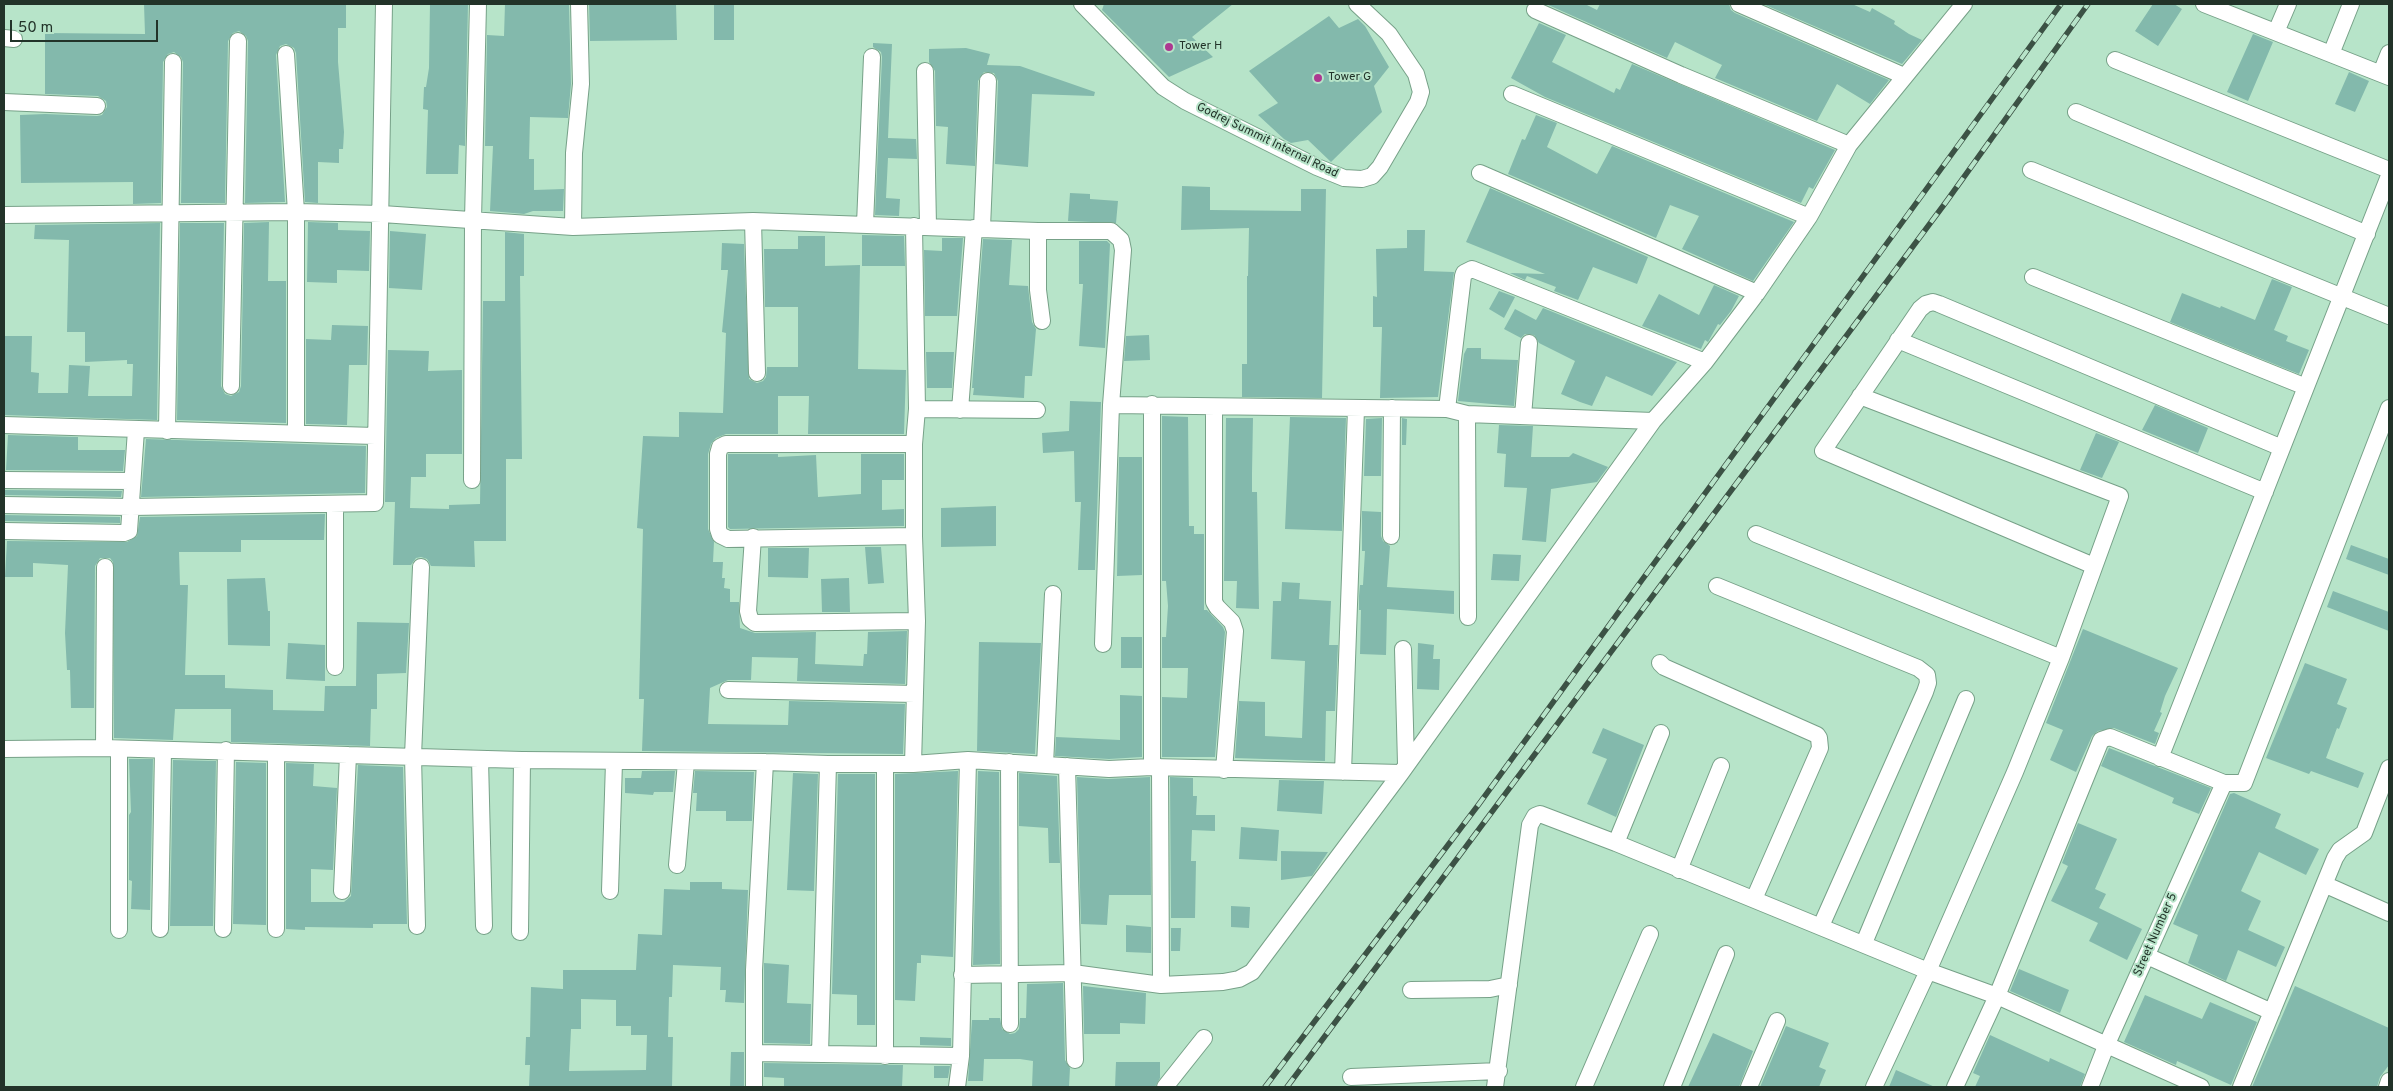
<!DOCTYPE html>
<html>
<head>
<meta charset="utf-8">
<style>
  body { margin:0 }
  #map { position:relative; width:2393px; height:1091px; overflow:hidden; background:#b7e4c9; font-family:Overpass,sans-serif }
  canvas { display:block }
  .frame { position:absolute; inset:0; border:5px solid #223329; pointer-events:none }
  .scale { position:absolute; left:10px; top:20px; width:148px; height:22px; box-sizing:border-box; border:2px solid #223329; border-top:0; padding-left:6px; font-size:15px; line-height:18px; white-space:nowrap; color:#223329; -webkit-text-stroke:4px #b7e4c9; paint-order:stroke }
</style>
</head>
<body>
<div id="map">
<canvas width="2393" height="1091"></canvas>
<div class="frame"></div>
<div class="scale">50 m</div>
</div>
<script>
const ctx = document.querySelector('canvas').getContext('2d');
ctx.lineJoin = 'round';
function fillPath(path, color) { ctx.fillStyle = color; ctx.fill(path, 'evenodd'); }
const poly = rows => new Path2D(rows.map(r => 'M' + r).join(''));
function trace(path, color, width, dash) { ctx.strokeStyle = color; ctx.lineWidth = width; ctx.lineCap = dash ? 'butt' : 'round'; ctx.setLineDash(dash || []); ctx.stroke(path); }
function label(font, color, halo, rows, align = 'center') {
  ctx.font = font + ' Overpass,sans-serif'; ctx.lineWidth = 4; ctx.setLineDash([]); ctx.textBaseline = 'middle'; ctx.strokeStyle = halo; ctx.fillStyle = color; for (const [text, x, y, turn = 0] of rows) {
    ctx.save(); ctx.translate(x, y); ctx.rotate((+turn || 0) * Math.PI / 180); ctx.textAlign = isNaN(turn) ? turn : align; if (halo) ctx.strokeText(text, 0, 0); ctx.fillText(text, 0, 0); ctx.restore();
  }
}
fillPath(poly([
  [144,4,346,4,346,28,338,28,338,62,344,132,343,149,339,149,339,163,318,162,318,203,305,202,296,53,294,48,286,44,280,46,276,55,285,202,245,203,248,41,246,36,239,31,233,33,228,41,225,203,181,203,183,62,181,57,174,52,168,54,163,62,161,203,133,204,133,182,21,183,20,115,45,114,97,116,102,115,107,107,106,101,98,96,45,94,45,33,145,34],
  [430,4,468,4,465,146,459,145,458,174,426,174,428,110,423,109,424,87,426,87,429,68],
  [505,4,569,4,571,84,568,118,530,117,529,159,534,159,534,190,564,189,563,211,533,211,524,214,490,211,493,146,485,146,487,35,504,36],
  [589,4,676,4,677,40,590,41],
  [714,4,734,4,734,40,714,40],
  [1104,4,1233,4,1192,37,1213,57,1169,77,1102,10],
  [1546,4,1585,4,1597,10,1600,4,1729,4,1731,10,1735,13,1889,80,1870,104,1837,84,1817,121,1715,78,1722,65,1675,42,1667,58],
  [1763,4,1852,4,1870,12,1872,8,1895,21,1894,24,1909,34,1922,40,1902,64],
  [2153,4,2174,4,2182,9,2158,46,2135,31],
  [1329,16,1339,28,1358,19,1365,26,1389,67,1374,86,1382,112,1331,162,1308,140,1291,143,1284,139,1258,115,1278,103,1249,71],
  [1539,23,1566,35,1552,62,1614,93,1616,88,1620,90,1632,64,1835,150,1813,189,1809,187,1801,203,1545,97,1511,78],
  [2253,34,2273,42,2248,101,2227,92],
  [873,43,892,44,888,138,916,139,917,159,888,158,886,198,900,199,899,216,875,215,882,57,881,52,873,47],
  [966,48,990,54,987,65,1020,66,1095,92,1094,96,1032,94,1028,167,995,164,998,81,994,73,984,72,978,81,975,166,946,164,948,127,936,126,935,71,929,62,929,49],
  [2349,72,2369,81,2355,112,2335,104],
  [1536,115,1557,123,1547,147,1597,174,1612,146,1794,222,1753,281,1682,249,1699,216,1670,205,1656,238,1508,174,1522,139,1525,140],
  [1182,186,1210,187,1210,210,1301,211,1301,189,1326,189,1322,398,1242,397,1242,364,1247,364,1247,276,1248,276,1249,228,1181,230],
  [1490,188,1648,257,1637,284,1593,267,1578,300,1554,291,1556,287,1527,276,1525,280,1510,273,1545,274,1466,242],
  [1070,193,1090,194,1090,199,1118,201,1116,223,1068,221],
  [269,222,268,281,286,281,286,423,177,420,180,223,224,223,221,386,225,394,231,396,239,392,241,386,244,223],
  [308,222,338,223,338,230,370,231,369,271,337,270,337,283,307,282],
  [160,223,157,420,4,415,4,336,32,336,31,372,39,373,38,393,68,393,69,365,90,366,88,396,132,396,133,364,127,364,127,360,85,362,85,332,67,332,69,240,34,239,35,225],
  [1407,230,1425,230,1424,271,1454,272,1438,397,1380,398,1382,327,1373,327,1373,296,1377,297,1376,249,1407,248],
  [390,231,426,234,422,290,389,288],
  [505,232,524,234,524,276,520,276,522,459,506,459,506,541,474,541,475,567,431,566,427,559,421,557,416,558,411,565,393,565,395,502,385,502,388,350,429,351,428,371,462,370,462,454,426,454,426,477,411,477,410,508,449,509,449,505,480,504,483,301,505,301],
  [862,235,904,236,905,266,862,266],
  [798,236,825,236,825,266,860,265,858,369,906,370,904,434,808,434,809,396,778,396,778,434,726,434,716,438,711,444,708,454,708,529,714,542,713,562,723,562,722,578,725,578,724,588,730,589,730,602,739,602,740,628,755,633,816,632,815,664,863,666,864,654,867,654,868,632,907,631,905,684,797,681,798,658,752,657,751,680,728,680,710,688,708,724,788,725,789,701,905,704,903,754,642,751,644,699,639,699,643,529,637,528,643,436,679,437,679,412,723,413,726,333,722,332,728,270,721,270,722,243,744,244,749,379,757,383,763,381,766,377,767,367,798,367,798,307,765,307,764,249,798,249],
  [942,238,963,238,957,316,925,316,924,250,942,251],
  [983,239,1012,240,1009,285,1028,286,1032,322,1036,329,1032,376,1025,376,1024,398,973,395,974,388,972,388],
  [1079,241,1107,241,1110,244,1105,348,1079,346,1083,284,1079,284],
  [2272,279,2292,287,2274,330,2288,336,2286,341,2309,350,2299,374,2170,322,2182,293,2220,308,2221,306,2255,320],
  [1714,285,1739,296,1731,311,1720,325,1718,324,1708,342,1705,340,1701,349,1642,326,1659,294,1699,315],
  [1499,291,1515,297,1504,318,1489,309],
  [1543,308,1677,362,1652,396,1606,376,1592,406,1580,402,1561,394,1575,361,1539,343,1534,335,1525,334,1521,338,1504,329,1515,309,1536,320],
  [332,325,368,326,367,365,349,365,347,425,306,424,306,339,331,340],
  [1149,335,1150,360,1124,361,1126,336],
  [1467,348,1481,348,1481,359,1518,360,1514,406,1458,401,1464,354],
  [926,352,954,352,952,388,927,388],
  [1070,401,1101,402,1095,570,1078,570,1081,502,1075,502,1074,451,1043,453,1042,433,1069,431],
  [2155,405,2208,428,2198,453,2142,430],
  [1162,416,1188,417,1189,526,1194,526,1194,534,1204,534,1204,610,1207,610,1223,627,1225,632,1215,757,1162,757,1162,697,1187,698,1188,668,1162,668,1162,637,1166,637,1168,606,1166,581,1162,581],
  [1290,417,1346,418,1342,531,1285,529],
  [1226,418,1253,418,1252,473,1252,492,1257,492,1259,609,1236,608,1237,581,1224,581],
  [1382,418,1381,476,1364,476,1366,419],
  [1402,418,1407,419,1406,445,1402,445],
  [1499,425,1533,426,1531,457,1569,457,1573,453,1608,467,1597,482,1551,489,1546,542,1522,540,1527,488,1504,487,1506,454,1497,453],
  [2096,433,2119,442,2102,478,2080,470],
  [8,435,78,437,78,450,125,450,123,471,6,470],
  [146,439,366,446,365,493,141,497],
  [728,454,778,454,778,457,816,455,818,497,861,494,861,454,904,454,904,480,882,480,882,510,904,509,904,526,730,529,728,527],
  [1119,457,1142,457,1142,575,1117,576],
  [4,491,4,490,122,491,121,497,4,495],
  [996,506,996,546,941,547,941,508],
  [1362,511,1381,512,1381,536,1383,541,1390,546,1387,587,1454,591,1454,614,1387,609,1386,655,1360,654,1361,610,1359,610,1359,596,1360,585,1363,585,1365,551,1362,551],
  [325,514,324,540,241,540,241,552,179,552,180,585,188,585,185,675,225,675,225,688,273,690,273,710,324,711,325,686,356,686,357,622,409,623,406,673,377,674,377,709,371,709,370,746,231,742,231,709,175,709,173,740,114,738,113,562,110,558,100,558,95,566,94,708,71,708,70,670,67,670,65,633,68,565,33,563,33,577,5,577,7,541,127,542,137,536,140,517],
  [4,515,120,517,120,523,4,521],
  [2351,545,2389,559,2389,575,2346,559],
  [865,547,881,547,884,583,868,584],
  [768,548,809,548,808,578,768,577],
  [1493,554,1521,555,1519,581,1491,580],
  [265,578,268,611,270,611,270,646,228,645,227,579],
  [849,578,850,612,822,612,821,579],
  [1282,582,1300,583,1299,599,1331,601,1329,645,1338,645,1335,711,1326,711,1325,761,1235,758,1239,701,1265,702,1265,736,1302,738,1305,661,1271,659,1273,601,1281,601],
  [2333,591,2389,612,2389,631,2327,607],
  [2083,629,2178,668,2165,696,2160,712,2162,713,2154,731,2159,733,2155,744,2114,728,2098,731,2092,736,2076,772,2050,760,2063,730,2046,723],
  [1121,637,1142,637,1142,668,1121,668],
  [979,642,1041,643,1035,754,977,751],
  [288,643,325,645,325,681,286,679],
  [1418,643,1434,645,1433,659,1440,659,1439,690,1417,689],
  [2305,663,2347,679,2337,704,2347,708,2339,729,2337,728,2326,758,2364,773,2358,788,2311,771,2309,774,2266,758],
  [1120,695,1142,696,1142,757,1109,759,1055,756,1056,737,1120,740],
  [1603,728,1644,745,1616,817,1587,804,1607,759,1592,753],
  [2109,748,2211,788,2199,814,2172,803,2174,798,2101,766],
  [129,759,153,759,150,910,131,909,132,881,129,880,129,815,131,812],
  [173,760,216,761,213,926,170,926],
  [236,762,266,763,266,925,233,924],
  [286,763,314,764,313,786,337,788,333,870,311,869,311,902,344,902,351,896,358,765,403,767,407,924,373,924,373,928,305,927,305,930,286,929],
  [642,771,675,771,673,792,654,792,653,795,625,793,625,778,641,778],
  [695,771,754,772,752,821,726,821,726,811,696,811,697,793,693,793],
  [958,771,953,957,921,955,921,963,917,963,915,1001,895,1000,895,774],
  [978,771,999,772,1000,964,973,965],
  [793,773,818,774,814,891,787,890],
  [1019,773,1057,776,1060,863,1049,863,1048,828,1019,826],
  [838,774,875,774,875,1025,857,1025,857,995,832,994],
  [1077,777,1108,779,1150,777,1151,895,1109,895,1107,925,1081,924],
  [1170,777,1193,778,1193,796,1197,796,1196,815,1215,815,1215,831,1192,830,1191,861,1196,861,1195,918,1171,918],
  [1279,780,1324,781,1322,814,1277,811],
  [2234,793,2281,814,2275,828,2319,849,2306,875,2259,852,2241,891,2261,901,2248,930,2285,947,2276,967,2238,950,2226,981,2188,963,2198,935,2173,924,2230,794],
  [2078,823,2117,839,2095,889,2106,894,2099,908,2142,929,2127,960,2089,941,2098,923,2051,901,2068,866,2062,863],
  [1241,827,1279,830,1277,861,1239,859],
  [1281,851,1328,852,1312,876,1281,880],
  [690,882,722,882,722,889,748,890,744,1003,725,1002,726,990,720,990,721,967,673,965,672,997,669,997,668,1037,673,1037,672,1087,529,1087,530,1065,525,1065,526,1037,530,1037,531,987,563,989,563,970,636,970,638,934,662,935,664,889,690,890],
  [581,999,616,1000,616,1026,631,1026,631,1035,647,1035,646,1070,569,1071,571,1029,581,1029],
  [1231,906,1250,907,1249,928,1231,927],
  [1126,925,1151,927,1151,953,1126,952],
  [1171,928,1181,928,1180,951,1171,951],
  [764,963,789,965,787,1003,811,1004,810,1044,764,1043],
  [2019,969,2069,990,2060,1013,2010,991],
  [1063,983,1065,1060,1070,1068,1069,1087,1032,1087,1033,1061,1020,1059,984,1059,983,1081,968,1081,972,1020,989,1020,989,1018,1000,1018,1002,1029,1010,1034,1015,1033,1019,1029,1020,1018,1026,1018,1027,984],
  [1083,986,1146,993,1145,1024,1120,1023,1120,1034,1084,1034],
  [2295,986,2389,1028,2389,1065,2380,1077,2377,1087,2252,1087],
  [2145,995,2202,1019,2210,1002,2257,1022,2231,1085,2177,1061,2176,1065,2124,1042],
  [1786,1026,1829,1043,1819,1067,1826,1070,1819,1087,1760,1087],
  [1713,1033,1753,1051,1739,1087,1688,1087],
  [1990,1035,2049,1062,2050,1058,2085,1074,2080,1087,1975,1087,1980,1076,1973,1073],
  [920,1037,951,1038,951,1046,920,1045],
  [731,1052,744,1052,744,1087,730,1087],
  [1116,1062,1160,1062,1160,1078,1155,1087,1115,1087],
  [764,1063,903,1065,902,1087,784,1087,784,1078,764,1077],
  [934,1066,950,1066,948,1078,934,1078],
  [1896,1070,1935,1087,1889,1087]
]), '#83b9ac');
const minor = poly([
  [1082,4,1163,87,1185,101,1317,167,1344,178,1362,179,1372,176,1380,167,1418,102,1421,92,1416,74,1389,34,1357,4],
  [1739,4,1904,76],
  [2204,4,2389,77],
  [1535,10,1681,75,1849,145],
  [2276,32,2288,4],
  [4,38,14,39],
  [286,54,296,212,296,432],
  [2331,54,2351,4],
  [2115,60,2389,170],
  [925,71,928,226],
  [2381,73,2389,53],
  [1512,94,1809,217],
  [4,102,97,106],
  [2076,112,2367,234],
  [2031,170,2389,316],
  [1480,173,1757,293],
  [4,215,296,212,382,214,573,227,753,221,1038,231,1111,231,1121,240,1123,250,1111,405,1103,644],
  [753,221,757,373],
  [865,224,872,57],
  [573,227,574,153,581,84,579,4],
  [982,228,988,81],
  [1038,231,1038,290,1042,321],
  [2033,277,2306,387],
  [1898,340,2265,492],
  [231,386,238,41],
  [1860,396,2120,496,2061,658,2015,772,1928,971,1874,1087],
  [1152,404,1152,767],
  [1111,405,1447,409,1467,414,1653,421],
  [1214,407,1214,602,1217,607,1232,622,1235,631,1224,770],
  [917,409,1037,410],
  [1447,409,1463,276,1464,273,1472,269,1705,362],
  [960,410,974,228],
  [1467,414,1468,617],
  [1523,416,1529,343],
  [4,425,375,436],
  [167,431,173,62],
  [914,444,726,444,720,447,718,454,718,529,720,535,728,539,914,536],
  [4,480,132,481],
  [472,480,473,220,478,4],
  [335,504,335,667],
  [4,505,131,507,375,503,384,4],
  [4,531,124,533,129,531,136,430],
  [1756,534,2061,658],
  [1391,536,1392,408],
  [753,537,748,611,750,619,755,623,917,621],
  [2094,566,1823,451,1920,309,1926,304,1933,302,1939,304,2282,448],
  [1717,586,1918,668,1927,675,1928,683,1925,692,1821,926],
  [1403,649,1406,764],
  [1660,663,1664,667,1817,735,1819,738,1820,748,1754,899],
  [728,690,915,694],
  [104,748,105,567],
  [4,749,104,748,522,760,765,762,828,764,913,764,968,760,1109,769,1152,767,1401,773],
  [119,749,119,930],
  [276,753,276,929],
  [2160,758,2389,176],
  [480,759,484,926],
  [1009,762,1010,1024],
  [913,764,917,621,914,536,914,444,917,409,914,226],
  [1045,765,1053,594],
  [1067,766,1075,1060],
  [1160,767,1161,985],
  [1343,772,1356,409],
  [1616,843,1661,733],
  [677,865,686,762],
  [1679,870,1721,766],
  [2326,885,2389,913],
  [342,891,348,755],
  [610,891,614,762],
  [417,926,413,756,421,567],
  [160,929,163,750],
  [223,929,226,750],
  [520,932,522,760],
  [1864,943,1966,699],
  [2147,956,2272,1012],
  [962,975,1073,973,1161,985,1223,982,1239,979,1252,972,1401,773,1653,421,1705,362,1757,293,1809,217,1849,145,1964,4],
  [1411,990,1490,989,1509,985],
  [754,1053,961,1056],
  [820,1054,828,764],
  [885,1056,885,764],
  [1351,1077,1499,1071],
  [754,1087,754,970,765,762],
  [957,1087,961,1056,968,760],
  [1165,1087,1204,1038],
  [1495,1087,1530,825,1535,816,1540,814,1616,843,1928,971,1997,996,2201,1087],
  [1584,1087,1650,934],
  [1672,1087,1726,954],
  [1749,1087,1777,1021],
  [1955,1087,1997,996,2101,740,2110,737,2224,783,2244,783,2389,408],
  [2090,1087,2106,1046,2224,783],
  [2241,1087,2335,858,2340,850,2364,833,2389,768],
  [2387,1087,2389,1081]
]);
trace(minor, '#77a188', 18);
trace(minor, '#fff', 16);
const rail = poly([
  [1265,1087,1479,804,2061,4],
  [1287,1087,1946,202,2088,4]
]);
trace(rail, '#3c5245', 5.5);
trace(rail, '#b7e4c9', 4, [11]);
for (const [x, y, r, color] of [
  [1169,47,5,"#ad3891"],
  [1318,78,5,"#ad3891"]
]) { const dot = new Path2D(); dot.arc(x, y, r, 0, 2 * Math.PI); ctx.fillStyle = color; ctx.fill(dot); trace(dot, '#b7e4c9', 2); }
label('12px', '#223329', '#b7e4c9', [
  ["Tower H",1179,47],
  ["Tower G",1328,78]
], 'left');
label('12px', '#223329', '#b7e4c9', [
  ["Godrej Summit Internal Road",1267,141,26],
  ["Street Number 5",2156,935,-66]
]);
</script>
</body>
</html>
